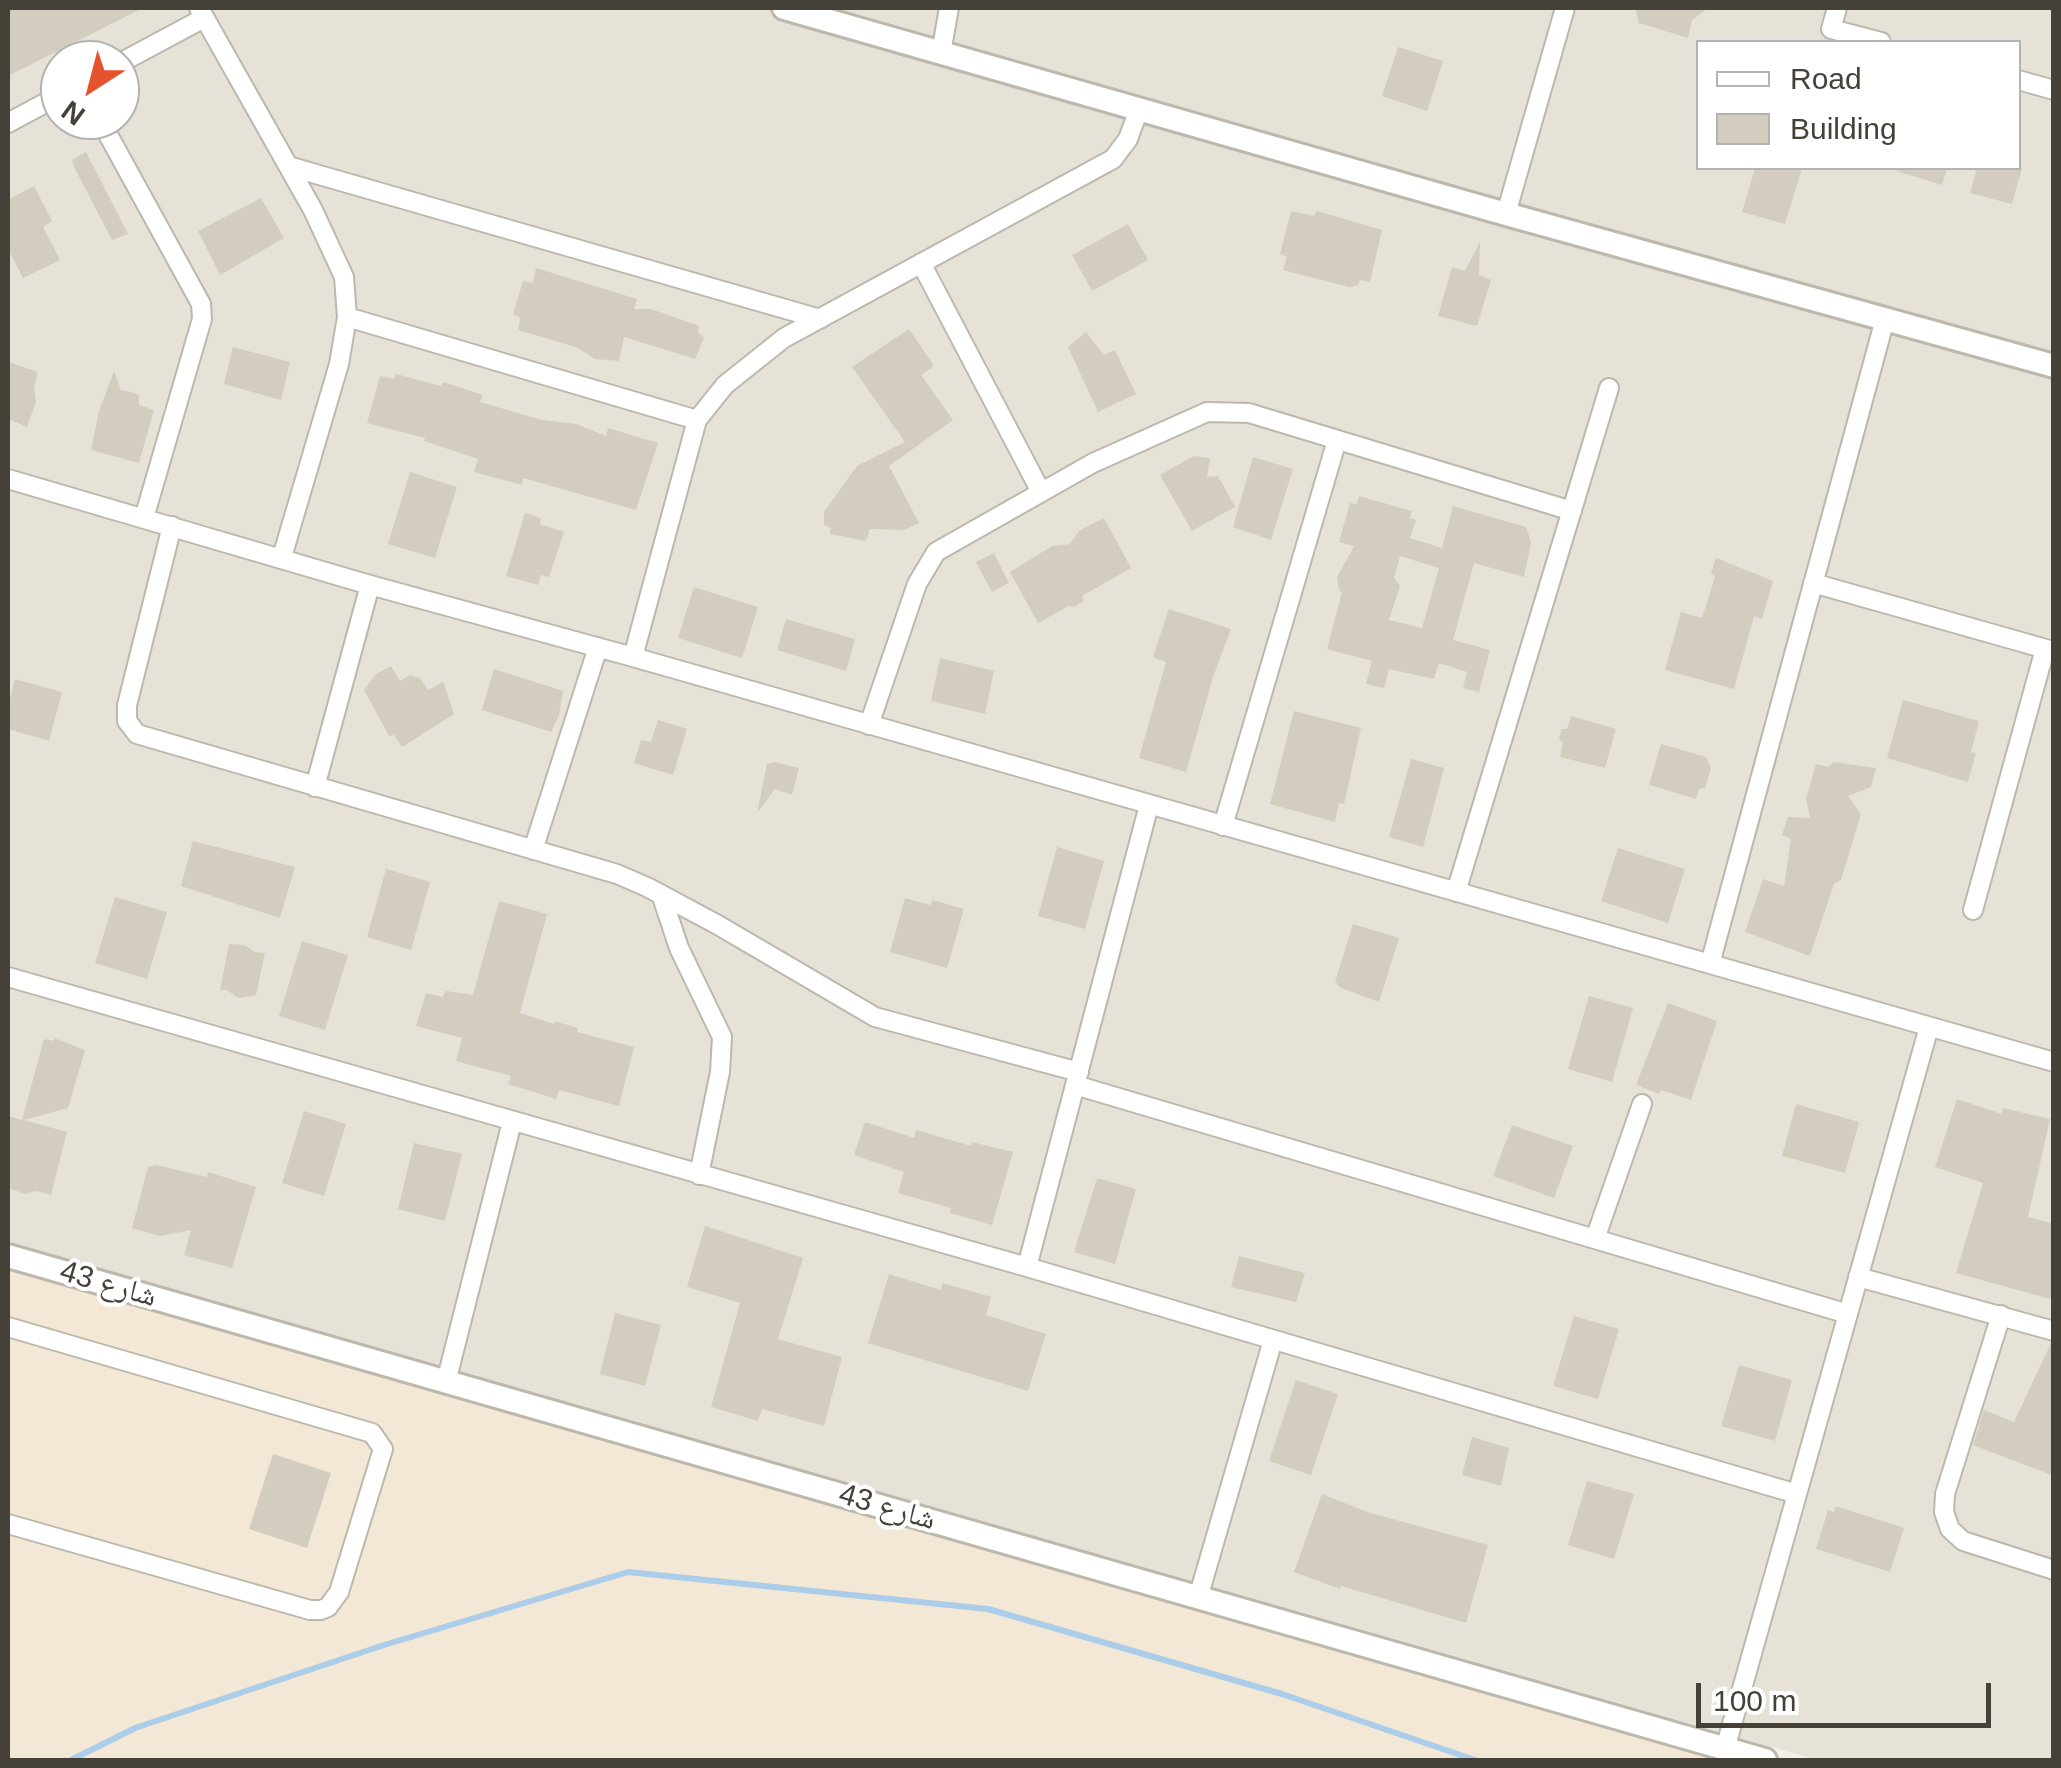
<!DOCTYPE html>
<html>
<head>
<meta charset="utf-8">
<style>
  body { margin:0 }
  #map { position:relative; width:2061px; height:1768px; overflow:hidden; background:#f3f0e9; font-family:Arial,sans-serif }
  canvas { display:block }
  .frame { position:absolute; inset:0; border:10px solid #464138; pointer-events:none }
  .legend { position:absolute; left:1696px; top:40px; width:325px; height:130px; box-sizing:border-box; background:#fff; border:2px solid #b5b3af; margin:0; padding:12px 18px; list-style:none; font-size:30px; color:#464138 }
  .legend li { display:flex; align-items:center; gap:20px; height:50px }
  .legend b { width:50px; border:2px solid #b5b3af }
  .north { position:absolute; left:40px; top:40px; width:100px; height:100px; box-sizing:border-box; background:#fff; border:2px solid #b5b3af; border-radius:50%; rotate:216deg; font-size:28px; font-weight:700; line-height:40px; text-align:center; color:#464138 }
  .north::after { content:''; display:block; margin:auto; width:35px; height:45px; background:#e5522d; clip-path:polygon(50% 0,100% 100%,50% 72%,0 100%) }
  .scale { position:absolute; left:1696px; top:1683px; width:295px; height:45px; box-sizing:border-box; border:5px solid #464138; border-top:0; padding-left:12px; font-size:30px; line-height:35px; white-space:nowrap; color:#464138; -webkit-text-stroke:8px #fff; paint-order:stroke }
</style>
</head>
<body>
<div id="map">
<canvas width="2061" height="1768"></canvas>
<div class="frame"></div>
<ul class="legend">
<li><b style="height:12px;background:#fff"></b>Road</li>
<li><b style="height:28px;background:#d3cdbf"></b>Building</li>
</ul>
<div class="north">N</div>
<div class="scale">100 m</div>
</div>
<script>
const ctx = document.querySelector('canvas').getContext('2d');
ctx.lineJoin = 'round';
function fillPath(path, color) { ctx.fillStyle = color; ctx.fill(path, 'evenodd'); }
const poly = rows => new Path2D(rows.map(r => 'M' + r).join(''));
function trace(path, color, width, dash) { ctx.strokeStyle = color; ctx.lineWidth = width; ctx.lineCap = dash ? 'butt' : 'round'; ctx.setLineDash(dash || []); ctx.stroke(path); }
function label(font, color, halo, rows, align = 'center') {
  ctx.font = font + ' Arial,"Noto Naskh Arabic",sans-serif'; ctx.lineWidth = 8; ctx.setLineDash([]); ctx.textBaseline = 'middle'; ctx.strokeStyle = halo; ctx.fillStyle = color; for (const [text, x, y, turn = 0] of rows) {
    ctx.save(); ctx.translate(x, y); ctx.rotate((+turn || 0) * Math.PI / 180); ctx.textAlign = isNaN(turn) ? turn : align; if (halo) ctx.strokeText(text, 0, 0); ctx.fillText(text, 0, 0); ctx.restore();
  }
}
fillPath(poly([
  [8,8,2053,8,2053,1760,1818,1760,8,1242],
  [1698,42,2018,42,2018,168,1698,168],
  [60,60,120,60,120,120,60,120]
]), '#e6e2d8');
fillPath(poly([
  [8,1256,1765,1760,8,1760]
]), '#f3e8d6');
trace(poly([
  [71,1760,135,1728,384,1645,628,1572,988,1609,1282,1694,1475,1760]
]), '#abcdea', 6);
fillPath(poly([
  [8,8,143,8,8,76],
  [1635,8,1708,8,1692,20,1688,38,1639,23],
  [1398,47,1443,61,1427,111,1382,96],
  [86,152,128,234,112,240,74,167,72,160],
  [1755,168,1802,168,1785,224,1742,212],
  [1897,168,1947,168,1942,185,1897,171],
  [1977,168,2022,168,2012,204,1970,193],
  [34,186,52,221,43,227,60,260,23,278,8,249,8,200],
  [261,198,284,238,220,275,198,231],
  [1291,211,1314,216,1317,211,1382,230,1370,282,1360,280,1358,285,1349,287,1283,270,1287,257,1280,254],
  [1128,224,1148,260,1092,291,1072,255],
  [1480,242,1479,275,1491,280,1477,326,1438,316,1452,267,1465,271],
  [536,268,637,299,634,309,651,309,699,326,698,332,704,338,695,359,624,337,619,361,595,359,576,347,518,330,520,318,513,314,523,281,533,283],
  [909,329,934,366,921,375,953,420,889,466,919,523,904,530,870,529,866,541,830,534,831,528,824,525,824,512,857,466,905,442,852,367],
  [1086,332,1104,355,1115,350,1136,394,1098,412,1068,347],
  [233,347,290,362,281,400,224,384],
  [8,362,38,372,34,389,36,402,27,427,8,419],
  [114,371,121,390,135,393,139,396,139,405,154,410,139,463,91,450,99,411],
  [396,374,441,386,443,382,483,395,480,402,542,420,576,424,606,436,608,428,658,443,636,510,523,478,522,485,474,472,478,459,424,441,425,438,367,423,380,376,394,379],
  [1194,456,1210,458,1207,477,1218,476,1235,507,1192,531,1160,475],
  [1253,457,1293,469,1271,540,1233,527],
  [410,472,457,487,435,558,388,544],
  [1359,496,1412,511,1410,518,1416,520,1410,538,1442,548,1453,506,1526,527,1531,542,1524,577,1474,563,1453,640,1490,650,1479,692,1463,688,1467,672,1439,663,1434,679,1389,669,1384,688,1366,684,1372,661,1327,649,1342,592,1339,591,1337,577,1354,546,1339,542,1350,503,1357,504],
  [1400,556,1439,568,1422,628,1389,620,1400,586,1394,578],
  [525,513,541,518,540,524,564,532,549,577,541,575,538,585,506,576],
  [1104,518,1131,568,1082,596,1084,601,1074,607,1069,606,1038,623,1010,572,1052,546,1070,544,1079,531],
  [994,553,1009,583,992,592,976,562],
  [1716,558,1773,581,1762,619,1754,616,1734,689,1665,670,1681,612,1702,618,1715,577,1711,573],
  [694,587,758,607,742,658,678,638],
  [1169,609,1231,629,1213,677,1186,772,1139,758,1166,662,1153,657],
  [786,619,855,639,846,671,777,650],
  [940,658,994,671,985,714,931,701],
  [391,666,400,681,410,675,420,678,428,690,443,682,454,714,402,747,394,735,389,736,364,690,376,674],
  [494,669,563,691,559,715,551,732,482,710],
  [15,679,62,692,49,741,8,729,8,706],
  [1903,700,1979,721,1971,752,1976,753,1968,782,1887,758],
  [1294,711,1361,728,1344,804,1339,803,1335,822,1270,804],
  [1571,716,1616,729,1605,768,1560,757,1563,743,1559,739,1562,729,1567,729],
  [658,720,687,729,673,775,634,763,641,740,651,742],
  [1661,744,1706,757,1711,768,1705,788,1699,789,1696,799,1649,785],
  [1411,759,1444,768,1423,847,1389,837],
  [774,762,799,768,792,795,775,789,757,813,767,764],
  [1833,762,1876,768,1871,787,1848,796,1861,814,1841,880,1834,884,1810,956,1745,932,1763,879,1784,886,1791,839,1782,835,1788,817,1810,818,1806,799,1816,764,1829,767],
  [193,841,295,867,280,918,181,886],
  [1057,847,1104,861,1085,929,1038,916],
  [1618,848,1685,869,1668,923,1601,901],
  [386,869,430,882,411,950,367,937],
  [115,897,167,912,147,979,95,963],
  [905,898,931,905,932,900,964,909,947,968,890,952],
  [499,901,547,914,520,1013,554,1024,554,1021,578,1028,577,1032,634,1047,619,1106,559,1090,556,1099,508,1084,511,1076,456,1061,462,1038,416,1026,426,993,442,997,446,991,473,995],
  [1353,924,1399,938,1379,1002,1341,988,1335,982],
  [302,941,348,955,325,1030,279,1016],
  [229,944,244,945,255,952,265,953,256,995,238,998,227,990,220,990],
  [1589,996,1633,1008,1612,1082,1568,1069],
  [1668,1003,1717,1021,1691,1100,1661,1090,1659,1094,1636,1085],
  [54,1038,85,1050,68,1108,24,1120,67,1132,51,1195,37,1191,25,1194,8,1188,8,1116,22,1120,44,1039,54,1041],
  [1957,1099,2002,1114,2003,1108,2050,1119,2028,1217,2054,1224,2054,1300,1956,1273,1983,1183,1935,1167],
  [1796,1104,1859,1122,1845,1173,1782,1156],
  [304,1111,346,1124,324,1196,282,1183],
  [865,1122,914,1138,916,1130,971,1146,972,1142,1013,1152,992,1225,950,1213,951,1208,898,1193,904,1172,854,1155],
  [1512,1125,1573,1146,1554,1198,1493,1176],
  [414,1143,462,1154,445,1221,398,1209],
  [157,1165,207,1177,208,1172,256,1187,232,1268,184,1255,191,1230,160,1236,132,1228,148,1167],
  [1097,1178,1136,1189,1115,1264,1074,1252],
  [705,1226,803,1258,778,1339,842,1357,824,1426,762,1409,758,1421,711,1407,740,1303,687,1287],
  [1239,1256,1305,1273,1296,1302,1231,1287],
  [889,1274,941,1290,943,1283,991,1297,986,1315,1046,1334,1028,1391,868,1343],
  [615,1313,661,1325,645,1386,600,1374],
  [1574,1316,1619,1329,1598,1399,1553,1386],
  [2051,1343,2054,1343,2054,1476,1973,1445,1984,1410,2014,1422],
  [1739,1365,1792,1380,1775,1441,1721,1426],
  [1296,1380,1338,1394,1311,1475,1269,1461],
  [1472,1437,1509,1448,1501,1486,1462,1475],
  [273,1454,331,1473,307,1548,249,1529],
  [1587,1481,1634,1494,1614,1559,1568,1545],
  [1322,1494,1367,1512,1488,1545,1466,1623,1341,1586,1340,1589,1294,1572],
  [1836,1506,1904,1528,1890,1572,1816,1549,1828,1510,1834,1512]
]), '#d3cdbf');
const minor = poly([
  [199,8,313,210,344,277,347,317,339,364,282,557],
  [1837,8,1831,29,1881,42],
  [941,53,949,8],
  [120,63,204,18],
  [2018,80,2054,90],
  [100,120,201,304,202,319,144,518],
  [8,123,60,95],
  [288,166,820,319],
  [1506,214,1565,8],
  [921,263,1041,492],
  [347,317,697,420],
  [8,479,370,585,633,657,2054,1062],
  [172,526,127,705,127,721,137,734,617,874,647,887,718,925,875,1017,1079,1072],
  [1813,583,2053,651],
  [633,657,697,420,725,385,784,338,1113,159,1128,139,1139,109],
  [869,725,917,584,936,552,1093,463,1207,412,1249,413,1572,511],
  [315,787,370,585],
  [1223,826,1337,440],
  [533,850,598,647],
  [1456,892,1609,388],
  [661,894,679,948,722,1037,720,1072,699,1175],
  [1973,910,2045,649],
  [1710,964,1885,319],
  [8,977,1027,1267,1797,1494],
  [1075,1085,1848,1314],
  [1595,1239,1642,1104],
  [1027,1267,1149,805],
  [1858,1277,2054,1331],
  [2001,1315,1945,1494,1944,1512,1950,1529,1963,1541,2054,1570],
  [8,1327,372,1433,383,1449,339,1592,328,1607,321,1610,310,1610,8,1524],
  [446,1382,512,1122],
  [1198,1598,1273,1340],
  [1725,1749,1929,1027]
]);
const tertiary = poly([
  [784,8,1506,214,2054,366],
  [8,1256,1765,1760]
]);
trace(minor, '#bdb8ac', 22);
trace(tertiary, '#bdb8ac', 28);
trace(minor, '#fff', 18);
trace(tertiary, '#fff', 22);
label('30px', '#464138', '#fff', [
  ["شارع 43",108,1285,16],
  ["شارع 43",887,1508,16]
]);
</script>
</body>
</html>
